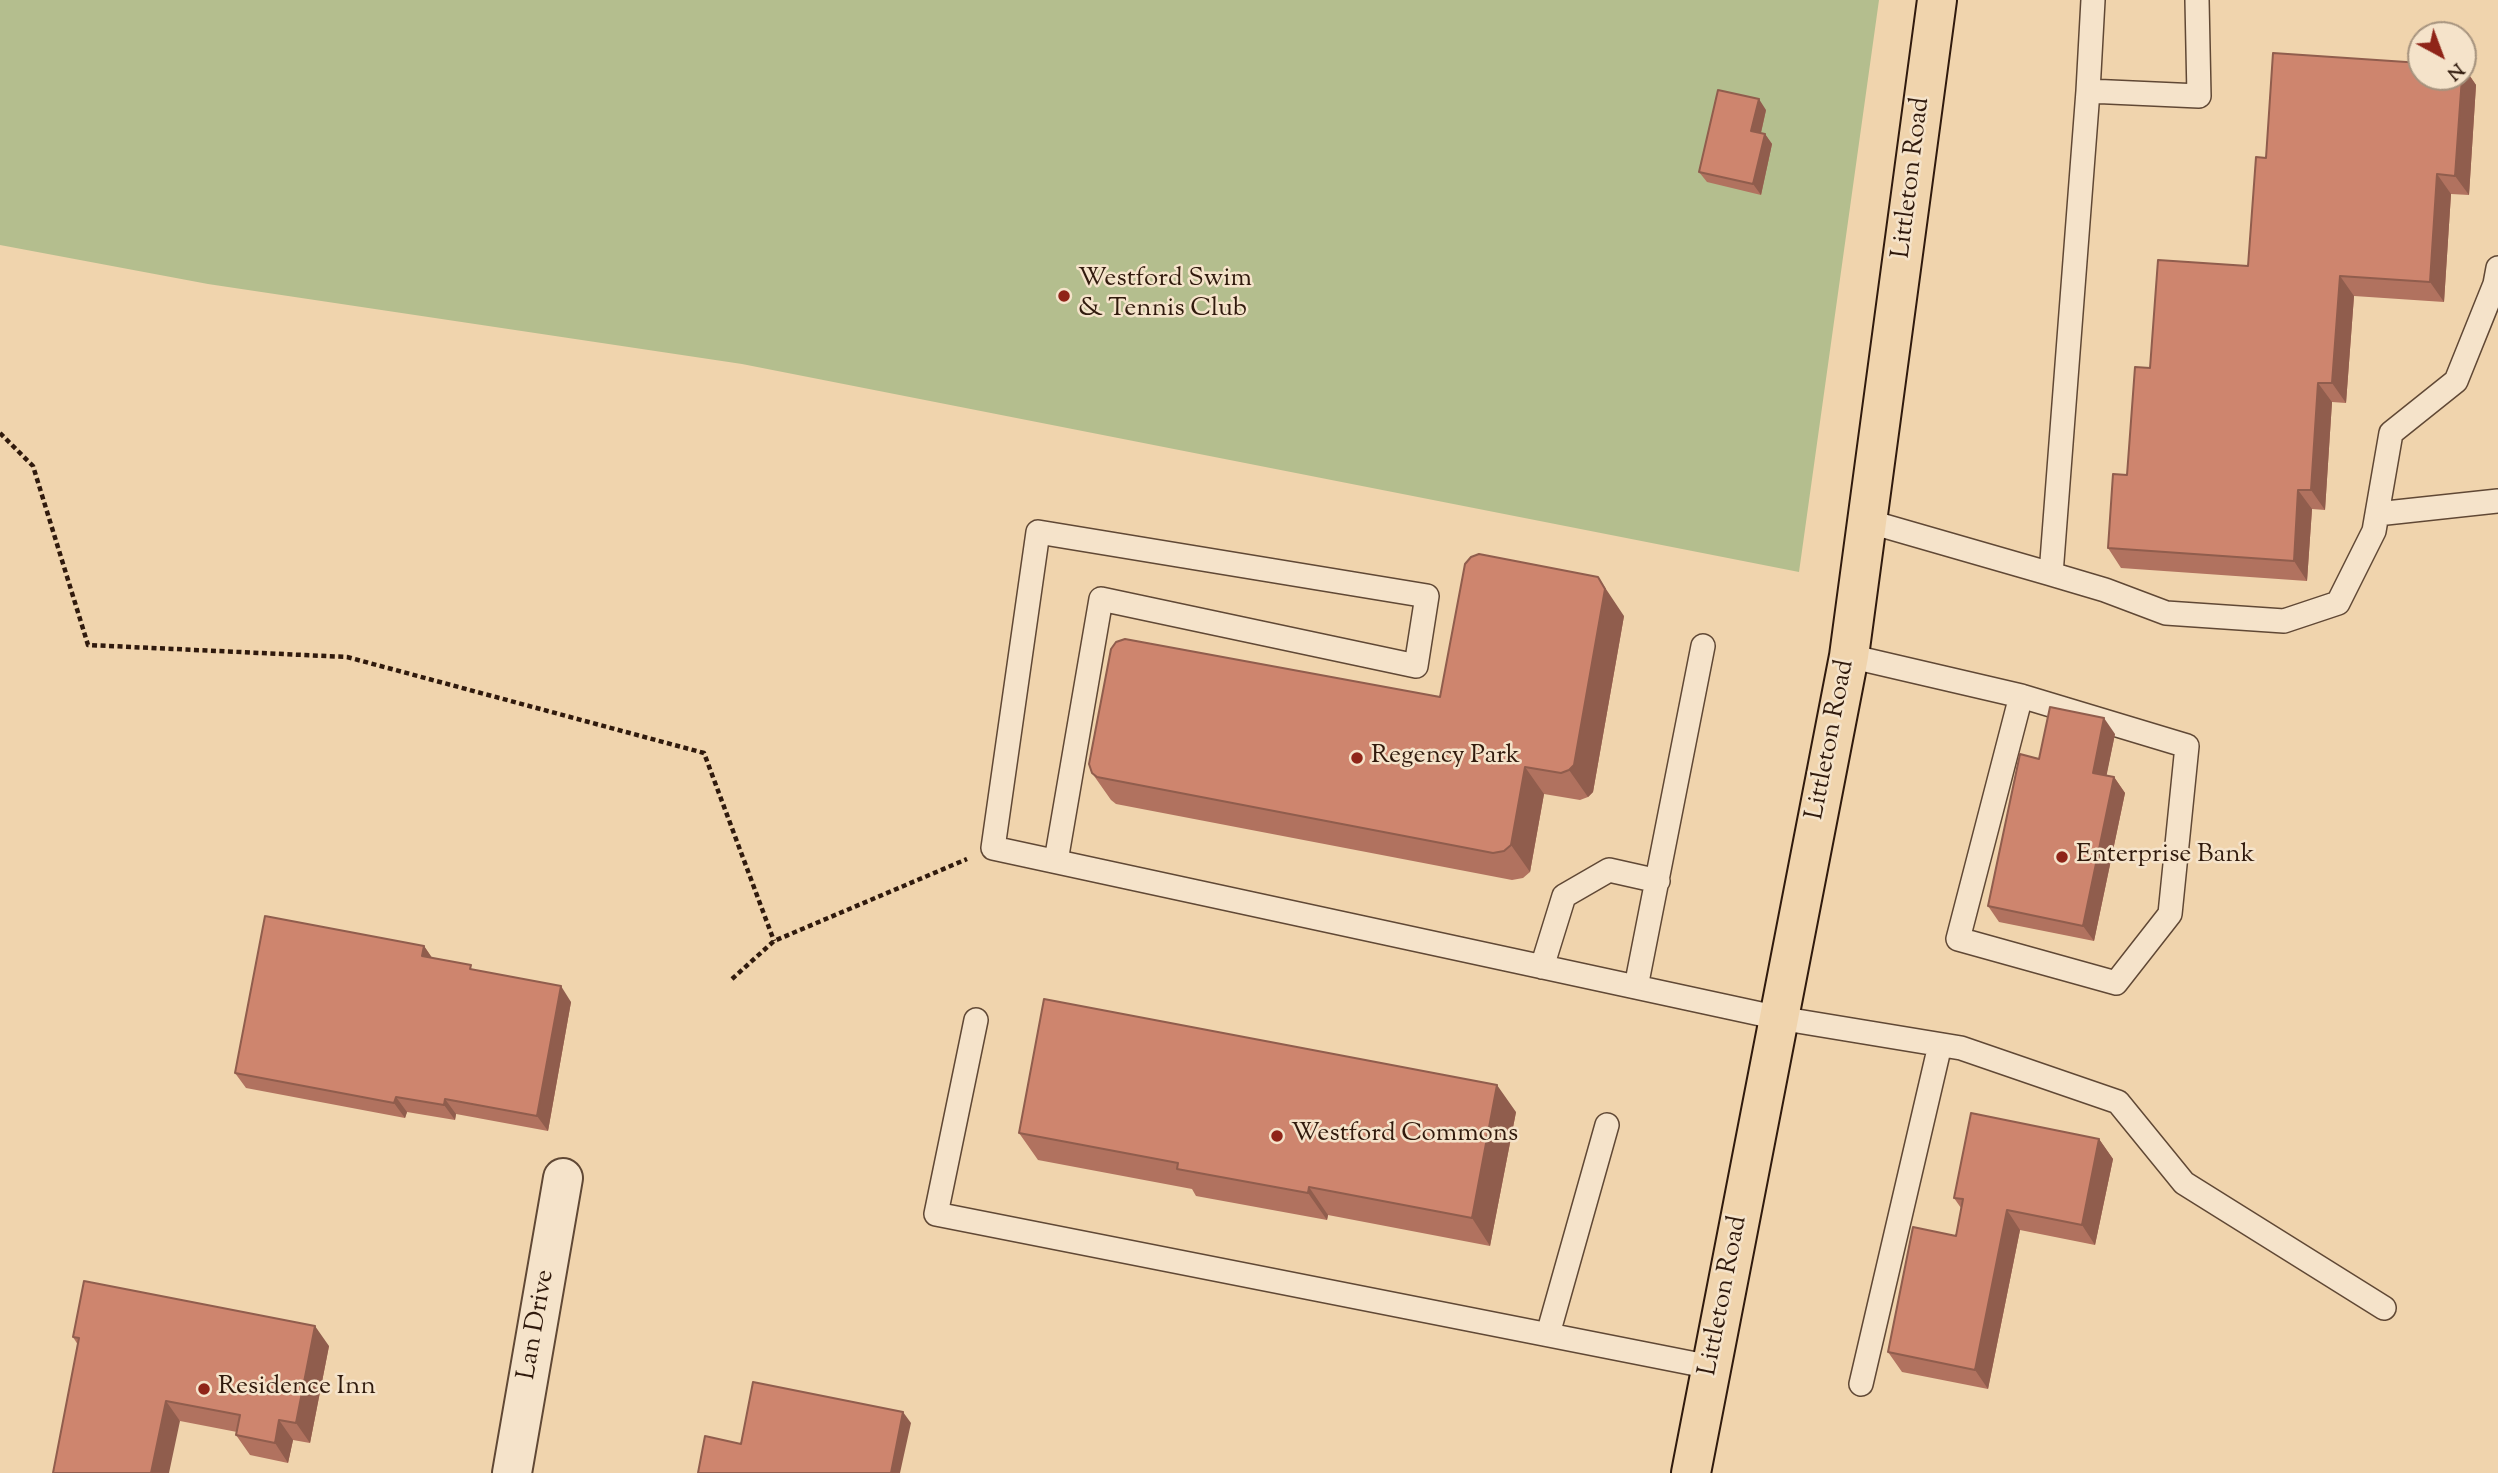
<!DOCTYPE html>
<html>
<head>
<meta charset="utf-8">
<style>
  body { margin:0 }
  #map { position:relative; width:2498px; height:1473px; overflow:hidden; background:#f0d4ad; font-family:"Sorts Mill Goudy",serif }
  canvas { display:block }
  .north { position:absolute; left:2407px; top:21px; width:70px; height:70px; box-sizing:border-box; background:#f5e3ca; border:2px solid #a6937e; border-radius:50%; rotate:139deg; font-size:19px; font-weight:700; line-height:28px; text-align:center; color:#301a0d }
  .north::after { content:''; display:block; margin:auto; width:24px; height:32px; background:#8f2418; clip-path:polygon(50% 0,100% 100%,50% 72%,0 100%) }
</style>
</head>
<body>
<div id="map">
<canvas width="2498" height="1473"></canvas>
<div class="north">N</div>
</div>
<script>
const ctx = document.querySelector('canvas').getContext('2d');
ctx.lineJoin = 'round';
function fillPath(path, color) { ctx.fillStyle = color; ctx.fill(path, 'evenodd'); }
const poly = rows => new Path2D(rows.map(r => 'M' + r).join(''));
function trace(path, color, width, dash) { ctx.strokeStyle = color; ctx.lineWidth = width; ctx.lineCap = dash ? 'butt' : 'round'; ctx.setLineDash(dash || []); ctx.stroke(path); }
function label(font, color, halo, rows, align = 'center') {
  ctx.font = font + ' "Sorts Mill Goudy",serif'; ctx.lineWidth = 5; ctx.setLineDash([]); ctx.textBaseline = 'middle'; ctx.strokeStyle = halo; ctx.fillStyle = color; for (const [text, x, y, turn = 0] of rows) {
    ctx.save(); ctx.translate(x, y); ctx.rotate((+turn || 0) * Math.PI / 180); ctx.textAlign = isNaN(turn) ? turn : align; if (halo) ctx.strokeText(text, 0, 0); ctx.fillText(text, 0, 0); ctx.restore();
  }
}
fillPath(poly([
  [0,0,1879,0,1799,572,742,364,208,284,0,245]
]), '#b4be8e');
const service = poly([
  [2093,0,2088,91,2199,96,2197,0],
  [2377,514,2498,501],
  [1867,521,2051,574,2088,91],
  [2051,574,2105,590,2166,613,2284,621,2338,603,2374,531,2391,433,2456,381,2495,284,2498,268],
  [1849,656,2021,696,2187,746,2170,914,2116,983,1958,939,2021,696],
  [1056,861,1101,599,1416,666,1427,596,1038,532,993,848,1779,1018,1961,1048,2118,1102,2184,1183,2384,1308],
  [1542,967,1564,896,1609,870,1658,881],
  [1636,987,1703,646],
  [976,1020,936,1214,1711,1367],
  [1548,1334,1607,1125],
  [1861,1384,1940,1045]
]);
const minor = poly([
  [512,1473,563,1178]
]);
const primary = poly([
  [1691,1473,1849,656,1937,0]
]);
trace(service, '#604835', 26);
trace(minor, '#604835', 42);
trace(primary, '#301a0d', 42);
trace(poly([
  [0,433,33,466,88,645,347,657,704,753,774,941],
  [732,979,774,941,967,859]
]), '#301a0d', 4.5, [5, 3.5]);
trace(service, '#f5e3ca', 23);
trace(minor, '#f5e3ca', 38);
trace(primary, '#f0d4ad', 38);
fillPath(poly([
  [2463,66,2476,85,2469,195,2451,194,2444,302,2354,296,2346,403,2332,402,2325,510,2312,509,2307,581,2121,568,2108,548,2127,475,2150,368,2248,266,2266,158,2463,77],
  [1766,110,1761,133,1765,134,1772,144,1761,195,1707,182,1699,172],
  [1624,616,1593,792,1588,797,1580,800,1544,794,1530,872,1523,878,1512,880,1116,804,1111,800,1092,773,1440,697],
  [2115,734,2106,776,2114,777,2125,793,2094,941,1999,922,1988,906,2039,759],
  [424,946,432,958,474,970,571,1002,548,1131,456,1114,455,1120,407,1112,405,1118,246,1088,235,1073],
  [1516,1112,1490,1246,1328,1215,1327,1220,1196,1196,1192,1189,1038,1160,1019,1133],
  [2099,1139,2113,1159,2095,1245,2020,1230,1988,1389,1902,1372,1888,1352,1956,1236,1961,1208,1954,1198],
  [73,1337,329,1346,310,1443,293,1440,288,1463,250,1455,236,1435,237,1432,180,1421,78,1345]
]), '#b1725f');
fillPath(poly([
  [2463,66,2476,85,2469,195,2455,176],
  [1759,99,1766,110,1759,141,1751,131],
  [1765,134,1772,144,1761,195,1753,184],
  [2437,174,2451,194,2444,302,2430,282],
  [2340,276,2354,296,2346,403,2332,383],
  [2318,383,2332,402,2325,510,2311,490],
  [2298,490,2312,509,2307,581,2294,561],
  [1598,577,1624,616,1593,792,1588,797,1569,770],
  [2104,718,2115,734,2104,788,2093,773],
  [1525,767,1544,794,1530,872,1511,845],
  [2114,777,2125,793,2094,941,2083,926],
  [424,946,435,962,422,956],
  [561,986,571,1002,548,1131,537,1116],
  [1497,1085,1516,1112,1490,1246,1472,1218],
  [396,1097,407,1112,405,1118,394,1103],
  [445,1099,456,1114,455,1120,444,1105],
  [2099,1139,2113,1159,2095,1245,2082,1225],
  [1309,1187,1328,1215,1327,1220,1308,1193],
  [2007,1210,2020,1230,1988,1389,1975,1370],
  [315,1326,329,1346,310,1443,296,1423],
  [166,1401,180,1421,169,1473,151,1473],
  [903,1412,911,1423,900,1473,891,1473],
  [279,1420,293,1440,288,1463,275,1443]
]), '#905d4d');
const building = poly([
  [2273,53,2421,63,2421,77,2462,77,2455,176,2437,174,2430,282,2340,276,2332,383,2318,383,2311,490,2298,490,2294,561,2108,548,2113,474,2127,475,2135,367,2150,368,2158,260,2248,266,2256,157,2266,158,2273,53],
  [1718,90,1759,99,1751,131,1765,134,1753,184,1699,172,1718,90],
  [1479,554,1598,577,1605,589,1574,765,1569,770,1561,773,1525,767,1511,845,1504,851,1493,853,1097,777,1092,773,1089,764,1111,649,1116,642,1125,639,1440,697,1465,564,1471,557,1479,554],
  [2050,707,2104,718,2093,773,2114,777,2083,926,1988,906,2020,754,2039,759,2050,707],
  [265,916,424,946,422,956,471,965,470,969,561,986,537,1116,445,1099,444,1105,396,1097,394,1103,235,1073,265,916],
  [1044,999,1497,1085,1472,1218,1309,1187,1308,1193,1177,1169,1178,1163,1019,1133,1044,999],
  [1971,1113,2099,1139,2082,1225,2007,1210,1975,1370,1888,1352,1913,1227,1956,1236,1963,1199,1954,1198,1971,1113],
  [84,1281,315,1326,296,1423,279,1420,275,1443,236,1435,240,1415,166,1401,151,1473,53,1473,79,1338,73,1337,84,1281],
  [753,1382,903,1412,891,1473,698,1473,705,1436,741,1444,753,1382]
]);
fillPath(building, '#ce856e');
trace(building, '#905d4d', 2);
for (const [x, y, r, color] of [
  [1064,296,7,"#8f2418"],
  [1357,758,7,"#8f2418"],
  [2062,857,7,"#8f2418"],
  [1277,1136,7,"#8f2418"],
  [204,1389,7,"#8f2418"]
]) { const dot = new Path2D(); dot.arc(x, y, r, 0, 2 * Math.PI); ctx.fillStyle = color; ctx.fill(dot); trace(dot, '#f5e3ca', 2.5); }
label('26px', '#301a0d', '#f5e3ca', [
  ["Littleton Road",1913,178,-83],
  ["Littleton Road",1832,740,-79],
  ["Littleton Road",1725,1296,-79],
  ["Lan Drive",538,1325,-80]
]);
label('26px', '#301a0d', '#f5e3ca', [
  ["Westford Swim",1078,281],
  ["& Tennis Club",1078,311],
  ["Regency Park",1371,758],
  ["Enterprise Bank",2076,857],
  ["Westford Commons",1291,1136],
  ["Residence Inn",218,1389]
], 'left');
</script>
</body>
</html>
